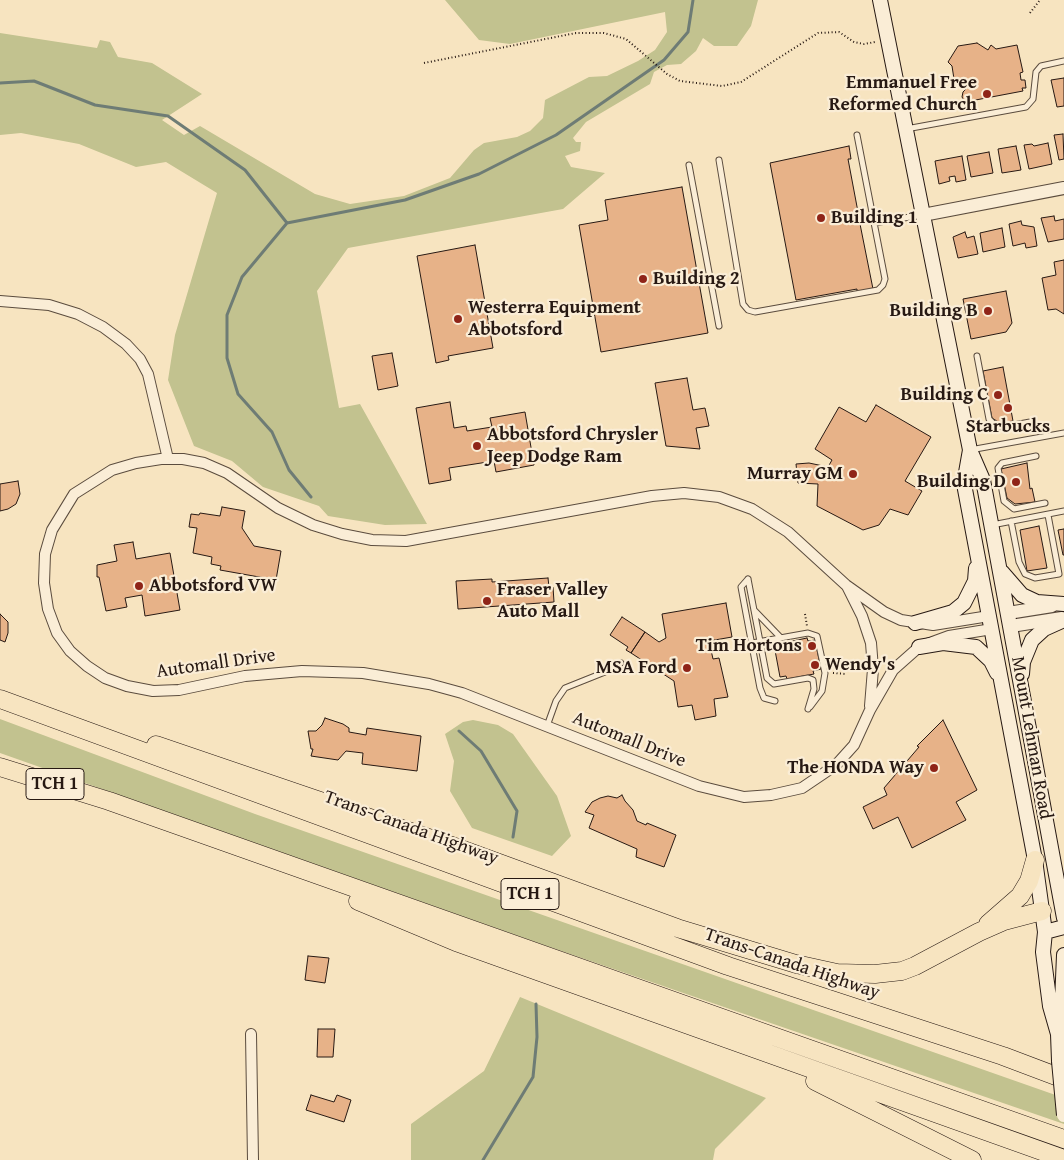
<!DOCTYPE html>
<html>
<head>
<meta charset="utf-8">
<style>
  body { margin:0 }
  canvas { display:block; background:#f7e4c0 }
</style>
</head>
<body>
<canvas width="1064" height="1160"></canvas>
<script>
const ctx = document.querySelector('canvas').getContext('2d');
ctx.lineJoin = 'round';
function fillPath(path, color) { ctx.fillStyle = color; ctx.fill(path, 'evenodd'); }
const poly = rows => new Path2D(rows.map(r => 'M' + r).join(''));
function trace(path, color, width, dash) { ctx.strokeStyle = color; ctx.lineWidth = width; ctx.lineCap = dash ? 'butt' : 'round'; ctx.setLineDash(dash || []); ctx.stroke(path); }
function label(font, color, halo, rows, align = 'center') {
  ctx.font = font + ' "Gentium Book Plus",serif'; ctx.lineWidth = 4.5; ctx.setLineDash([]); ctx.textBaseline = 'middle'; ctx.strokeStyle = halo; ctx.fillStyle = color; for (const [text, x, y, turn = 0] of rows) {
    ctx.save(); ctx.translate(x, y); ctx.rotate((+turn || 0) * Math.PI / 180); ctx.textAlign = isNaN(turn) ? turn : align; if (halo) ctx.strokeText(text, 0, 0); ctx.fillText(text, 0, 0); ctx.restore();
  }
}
fillPath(poly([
  [445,0,758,0,751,26,737,46,714,46,703,38,696,51,681,64,667,65,654,72,650,84,586,122,573,138,576,142,581,142,580,151,565,156,571,167,605,173,563,209,348,248,317,291,339,408,360,404,427,524,385,525,328,516,319,506,263,487,232,461,194,446,168,380,175,335,217,193,166,162,136,167,79,144,21,133,0,135,0,33,97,48,100,40,110,42,118,57,152,63,202,94,162,120,184,135,200,126,315,194,350,204,404,196,450,178,474,150,484,143,517,137,530,131,543,118,545,100,589,77,607,76,638,61,655,50,667,32,665,12,510,44,479,40],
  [0,719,255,814,1064,1098,1064,1124,541,944,0,753],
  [473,720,498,725,513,734,557,796,571,836,552,856,472,828,450,791,454,761,445,734,463,722],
  [520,997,766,1098,715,1149,713,1160,411,1160,411,1124,484,1071]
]), '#c2c28f');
trace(poly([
  [0,83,34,81,95,105,168,116,245,170,287,223],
  [311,497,289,470,272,432,238,394,227,358,227,315,242,277,287,223,405,200,479,174,556,135,664,60,688,32,693,0],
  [459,731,481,751,517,811,513,837],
  [483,1160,533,1077,537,1037,536,1004]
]), '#6e7c75', 3);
const building = poly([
  [977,43,988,50,991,45,996,49,1017,45,1023,72,1020,73,1021,80,1025,80,1026,88,1022,88,1023,91,965,102,962,97,963,92,968,87,954,79,952,66,948,62,958,46,977,43],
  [1064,78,1064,106,1057,107,1051,80,1064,78],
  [1063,134,1064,159,1059,160,1054,135,1063,134],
  [1048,143,1052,164,1029,169,1024,145,1032,144,1034,146,1048,143],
  [849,146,851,159,848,159,858,212,861,212,863,224,860,224,873,289,857,292,857,289,796,300,770,163,849,146],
  [1016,146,1021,170,1002,173,998,149,1016,146],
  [989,152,993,173,971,177,967,156,989,152],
  [962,156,966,180,956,182,955,176,949,177,950,181,939,184,935,161,962,156],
  [682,187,708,333,601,352,579,225,608,220,605,200,682,187],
  [1054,216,1055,221,1064,219,1064,239,1048,242,1041,218,1054,216],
  [1021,221,1022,225,1034,227,1037,246,1026,248,1025,243,1013,246,1009,224,1021,221],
  [1002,228,1005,247,983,252,980,233,1002,228],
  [965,232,967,238,974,236,978,254,958,258,953,237,965,232],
  [475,245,493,348,448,356,449,360,436,363,417,256,475,245],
  [1064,260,1064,314,1056,309,1048,310,1042,278,1056,275,1054,262,1064,260],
  [1006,291,1012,323,1006,332,971,339,963,299,1006,291],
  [392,353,398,386,378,390,372,356,392,353],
  [1003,367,1013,421,1000,423,992,418,983,371,1003,367],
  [687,378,693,410,705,408,709,426,696,428,700,449,666,446,655,383,687,378],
  [450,402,454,428,466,426,467,431,492,427,490,418,525,412,534,465,496,472,494,461,449,468,451,480,429,484,416,408,450,402],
  [876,405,931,437,905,481,922,491,908,515,890,509,879,525,863,530,817,506,818,484,798,483,796,464,809,463,828,467,832,460,815,449,839,407,866,422,876,405],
  [1027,463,1030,489,1032,488,1035,502,1015,504,1007,498,1001,469,1027,463],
  [18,481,20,494,16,504,8,509,0,511,0,484,18,481],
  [222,507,245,511,242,528,254,546,281,551,276,580,220,570,221,566,211,564,212,557,193,553,197,528,189,527,191,514,199,515,200,513,220,516,222,507],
  [1039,526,1047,568,1027,571,1020,530,1039,526],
  [1064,529,1064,555,1063,555,1058,530,1064,529],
  [133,542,136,559,170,553,180,610,145,616,142,595,125,598,127,607,106,611,99,577,97,577,97,565,117,561,114,545,133,542],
  [548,578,549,587,553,587,554,602,458,609,456,581,492,579,492,582,548,578],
  [726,603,732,637,709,641,713,659,719,658,728,697,714,699,716,716,695,720,692,705,678,707,674,681,631,653,645,632,659,642,666,638,662,614,726,603],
  [0,614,8,622,8,633,5,642,0,640,0,614],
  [622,617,645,632,631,653,626,650,628,647,610,635,622,617],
  [807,638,808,641,815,640,821,669,813,671,814,674,787,679,786,676,780,677,774,645,807,638],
  [325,718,343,724,349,728,349,732,366,735,367,728,421,736,417,771,362,764,363,753,346,751,338,760,311,756,313,749,311,749,308,731,316,731,322,725,325,718],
  [943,720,977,790,956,802,966,820,912,848,898,817,873,829,863,807,887,795,884,788,919,747,917,746,943,720],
  [622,795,625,801,633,810,637,821,646,825,647,823,676,835,664,867,636,857,637,849,589,828,594,815,585,812,592,802,600,798,608,796,617,798,622,795],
  [308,956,329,958,325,983,305,980,308,956],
  [318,1029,335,1029,333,1057,317,1057,318,1029],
  [311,1095,334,1102,337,1095,351,1100,344,1122,306,1110,311,1095]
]);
fillPath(building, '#e7b288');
trace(building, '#271913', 1);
const service = poly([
  [906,129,1026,107,1033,99,1036,72,1041,66,1064,61],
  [719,160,743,304,748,310,755,312,878,290,883,285,885,279,857,135],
  [689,165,719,326],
  [874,223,922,215],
  [977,356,989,419,995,425,1003,427,1030,422],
  [970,450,1064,433],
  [1036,456,1002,463,998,468,1004,501,1014,509,1045,503],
  [1011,521,1019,562,1025,574,1035,578,1059,574,1048,515],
  [992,525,1064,511],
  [748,579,767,678,774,684,808,678,813,680,814,689,808,709],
  [748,579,741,587,760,688,764,698,775,701],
  [754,610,781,638],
  [752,643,808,633,817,636,825,673,822,691,810,707],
  [547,726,556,701,565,688,610,670,621,663]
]);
const minor = poly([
  [0,301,49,305,78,314,103,327,126,344,140,359,148,374,168,459],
  [847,586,862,616,871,643,873,669,870,706],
  [989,616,933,625,901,620,884,612,846,585,788,532,752,509,719,497,684,493,652,496,406,541,372,540,342,534,313,525,278,508,227,473,204,463,183,459,161,459,136,463,112,470,74,494,52,530,45,554,44,583,48,609,57,633,70,651,87,666,105,678,127,686,153,691,179,690,245,676,302,671,363,673,429,684,462,693,699,786,744,797,771,795,802,788,836,765,854,745,870,710,893,670,919,647,949,636,992,629],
  [251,1034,253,1160]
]);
const tertiary = poly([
  [923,215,1064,188],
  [1008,613,1052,606],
  [1011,626,1062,618]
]);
const secondary = poly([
  [880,0,970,450,983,480,1064,918],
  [970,450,964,484,1035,860,1045,932,1043,952,1050,1006,1058,1034],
  [1002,572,1022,595,1037,602,1064,604],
  [915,623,953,612,964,603,975,581,976,568],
  [919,647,943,643,976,647,991,661,997,673],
  [1022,674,1023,662,1032,640,1044,629,1064,620],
  [1045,932,1064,927],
  [1059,1061,1058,1034,1062,1003,1064,955]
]);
const motorway = poly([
  [0,699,728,966,1003,1056,1064,1079],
  [156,745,458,848,677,928,796,964,837,973,875,974,902,971,915,966,979,932,1004,921,1042,911],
  [0,767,109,801,1064,1139],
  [358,901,456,942,1064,1159],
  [988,924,1020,896,1029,881,1035,860],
  [815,1081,972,1160]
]);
trace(service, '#5b4c3e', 7);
trace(minor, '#5b4c3e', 12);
trace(tertiary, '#5b4c3e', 14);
trace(secondary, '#271913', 16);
trace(motorway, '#271913', 19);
trace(poly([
  [1030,13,1040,0],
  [424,63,576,33,604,33,626,39,667,74,680,81,722,86,741,82,818,33,839,32,854,42,864,44,875,42],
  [805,614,807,626],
  [833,673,846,674]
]), '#271913', 2, [1, 2.5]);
trace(service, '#faedd6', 5);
trace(minor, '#faedd6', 10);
trace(tertiary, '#faedd6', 12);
trace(secondary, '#faedd6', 14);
trace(motorway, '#f7e4c0', 18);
const secondaryBridge = poly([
  [1059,1061,1064,1115]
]);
trace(secondaryBridge, '#271913', 16, []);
trace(secondaryBridge, '#faedd6', 14);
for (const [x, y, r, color] of [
  [987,94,5,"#8f2418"],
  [821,218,5,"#8f2418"],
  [643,279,5,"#8f2418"],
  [988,311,5,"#8f2418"],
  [458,319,5,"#8f2418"],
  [998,395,5,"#8f2418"],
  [1008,408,5,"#8f2418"],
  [477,446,5,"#8f2418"],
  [853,474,5,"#8f2418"],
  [1016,482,5,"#8f2418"],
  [139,586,5,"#8f2418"],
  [487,601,5,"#8f2418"],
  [812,646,5,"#8f2418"],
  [815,665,5,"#8f2418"],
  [687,668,5,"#8f2418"],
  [934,768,5,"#8f2418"]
]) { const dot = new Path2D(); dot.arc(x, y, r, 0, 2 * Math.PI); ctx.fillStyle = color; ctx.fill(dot); trace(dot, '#faedd6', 2); }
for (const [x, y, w] of [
  [55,784,58],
  [530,894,58]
]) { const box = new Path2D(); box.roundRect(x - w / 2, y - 15.5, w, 31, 4); ctx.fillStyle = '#faedd6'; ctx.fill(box); trace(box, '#271913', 1); }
label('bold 18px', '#271913', null, [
  ["TCH 1",55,784],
  ["TCH 1",530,894]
]);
label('bold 19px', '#271913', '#faedd6', [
  ["Emmanuel Free",977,83],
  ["Reformed Church",977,105],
  ["Building 1",831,218,"left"],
  ["Building 2",653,279,"left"],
  ["Westerra Equipment",468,308,"left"],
  ["Abbotsford",468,330,"left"],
  ["Building B",978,311],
  ["Building C",988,395],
  ["Starbucks",1008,427,"center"],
  ["Abbotsford Chrysler",487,435,"left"],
  ["Jeep Dodge Ram",487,457,"left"],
  ["Murray GM",843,474],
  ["Building D",1006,482],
  ["Abbotsford VW",149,586,"left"],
  ["Fraser Valley",497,590,"left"],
  ["Auto Mall",497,612,"left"],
  ["Tim Hortons",802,646],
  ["Wendy's",825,665,"left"],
  ["MSA Ford",677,668],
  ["The HONDA Way",924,768]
], 'right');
label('19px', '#271913', '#faedd6', [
  ["Automall Drive",216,664,-8],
  ["Mount Lehman Road",1031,738,80],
  ["Automall Drive",629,740,22],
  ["Trans-Canada Highway",411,828,20],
  ["Trans-Canada Highway",792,964,19]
]);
</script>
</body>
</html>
